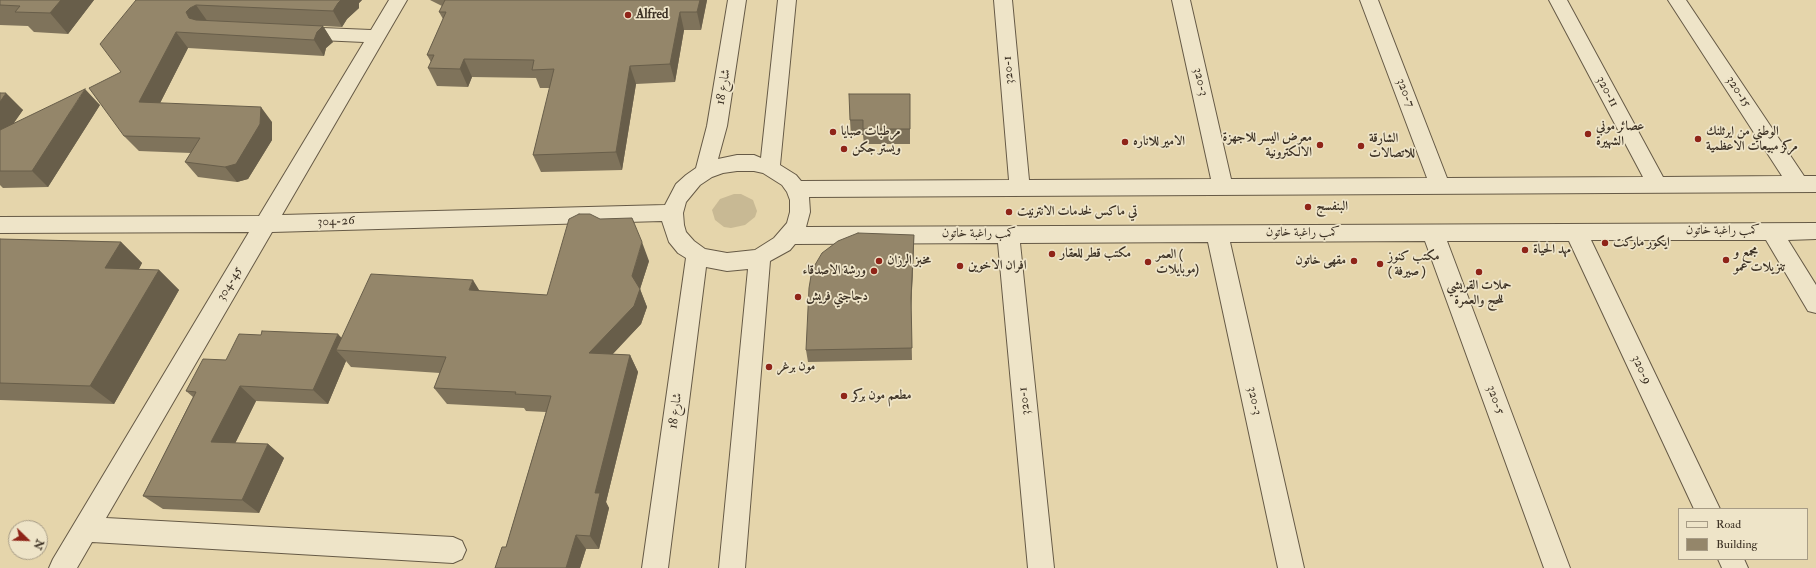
<!DOCTYPE html>
<html>
<head>
<meta charset="utf-8">
<style>
  body { margin:0 }
  #map { position:relative; width:1816px; height:568px; overflow:hidden; background:#e5d5ab; font-family:"IM FELL Double Pica",serif }
  canvas { display:block }
  .legend { position:absolute; left:1678px; top:508px; width:130px; height:52px; box-sizing:border-box; background:#eee4c8; border:1px solid #a79c86; margin:0; padding:5px 7px; list-style:none; font-size:12px; color:#3c3124 }
  .legend li { display:flex; align-items:center; gap:8px; height:20px }
  .legend b { width:20px; border:1px solid #a79c86 }
  .north { position:absolute; left:8px; top:520px; width:40px; height:40px; box-sizing:border-box; background:#eee4c8; border:1px solid #a79c86; border-radius:50%; rotate:113deg; font-size:11px; font-weight:700; line-height:16px; text-align:center; color:#3c3124 }
  .north::after { content:''; display:block; margin:auto; width:14px; height:18px; background:#8f2418; clip-path:polygon(50% 0,100% 100%,50% 72%,0 100%) }
</style>
</head>
<body>
<div id="map">
<canvas width="1816" height="568"></canvas>
<ul class="legend">
<li><b style="height:5px;background:#eee4c8"></b>Road</li>
<li><b style="height:11px;background:#94866a"></b>Building</li>
</ul>
<div class="north">N</div>
</div>
<script>
const ctx = document.querySelector('canvas').getContext('2d');
ctx.lineJoin = 'round';
function fillPath(path, color) { ctx.fillStyle = color; ctx.fill(path, 'evenodd'); }
const poly = rows => new Path2D(rows.map(r => 'M' + r).join(''));
function trace(path, color, width, dash) { ctx.strokeStyle = color; ctx.lineWidth = width; ctx.lineCap = dash ? 'butt' : 'round'; ctx.setLineDash(dash || []); ctx.stroke(path); }
function label(font, color, halo, rows, align = 'center') {
  ctx.font = font + ' "IM FELL Double Pica",Amiri,serif'; ctx.lineWidth = 3.5; ctx.setLineDash([]); ctx.textBaseline = 'middle'; ctx.strokeStyle = halo; ctx.fillStyle = color; for (const [text, x, y, turn = 0] of rows) {
    ctx.save(); ctx.translate(x, y); ctx.rotate((+turn || 0) * Math.PI / 180); ctx.textAlign = isNaN(turn) ? turn : align; if (halo) ctx.strokeText(text, 0, 0); ctx.fillText(text, 0, 0); ctx.restore();
  }
}
fillPath(poly([
  [734,194,741,194,753,200,757,211,755,217,745,225,731,228,724,227,715,220,712,210,720,199]
]), '#c8b994');
const minor = poly([
  [389,0,407,0,282,215,665,205,676,184,686,175,696,168,707,126,728,0,746,0,727,126,718,159,737,155,754,155,761,158,778,0,796,0,780,165,796,175,801,181,1009,180,994,0,1012,0,1029,180,1211,179,1172,0,1190,0,1231,179,1427,178,1360,0,1378,0,1447,178,1643,177,1549,0,1567,0,1663,177,1782,176,1668,0,1686,0,1804,176,1816,176,1816,192,809,197,810,212,806,227,1816,223,1816,239,1788,240,1816,285,1816,313,1808,311,1766,240,1591,240,1720,509,1694,509,1569,241,1447,241,1570,568,1544,568,1425,241,1230,242,1304,568,1278,568,1208,242,1020,243,1054,568,1028,568,998,243,795,244,790,250,770,261,745,568,719,568,748,269,727,271,706,267,668,568,642,568,686,258,678,253,669,242,662,221,272,232,106,518,453,537,462,541,466,550,462,559,453,563,92,542,77,568,49,568,53,559,249,232,0,233,0,217,259,216,364,42,297,39,291,37,288,33,291,29,297,27,371,30,389,0],
  [737,171,754,171,763,173,782,185,787,192,790,200,790,212,787,223,774,238,755,250,727,253,705,249,694,241,686,232,684,225,683,213,686,202,700,185,712,177,723,173,737,171],
  [1718,559,1744,559,1748,568,1722,568,1718,559]
]);
trace(minor, '#665a46', 2);
fillPath(minor, '#eee4c8');
fillPath(poly([
  [0,0,94,0,68,34,34,32,28,26,0,25],
  [136,0,362,0,359,3,359,8,347,19,342,27,323,26,333,42,326,48,324,56,188,48,160,103,272,122,272,140,248,179,237,182,198,177,185,162,191,153,139,151,124,136,121,72],
  [430,0,707,0,701,30,684,30,675,82,636,84,622,170,541,172,533,155,550,88,540,88,536,78,472,77,468,87,437,86,428,68,431,62,427,55,443,19,439,12,442,6],
  [0,93,23,110,13,123,100,105,48,187,3,188,0,185],
  [910,94,910,144,864,144,863,135,851,135,850,120],
  [914,235,911,307,912,360,808,362,806,350],
  [0,239,121,242,142,263,139,269,159,270,179,290,114,404,0,400],
  [649,261,640,289,647,307,641,324,612,354,630,355,638,372,606,502,609,508,599,549,586,549,580,568,495,568,506,547,546,412,526,411,524,408,447,404,434,388,440,373,351,367,346,361,328,404,256,401,235,443,268,444,284,458,259,513,163,509,143,496,193,397,186,391,226,360,342,338,479,291,547,295]
]), '#7f735b');
fillPath(poly([
  [61,0,94,0,68,34,50,13],
  [341,0,362,0,359,3,359,8,347,19,342,27,333,11,338,3],
  [700,0,707,0,701,30,697,12],
  [196,5,208,22,198,28,201,34,189,18,186,12,190,8],
  [680,12,684,30,675,82,670,64],
  [323,26,333,42,326,48,324,56,314,40,317,32],
  [176,32,188,48,153,117,139,102],
  [464,59,472,77,468,87,460,69],
  [630,66,636,84,622,170,616,152],
  [85,89,100,105,48,187,32,171],
  [6,93,23,110,0,143,0,102],
  [261,107,272,122,272,140,248,179,237,182,225,167],
  [914,235,914,249,911,311,911,298],
  [121,242,142,263,128,289,105,268],
  [642,242,649,261,640,289,647,307,641,324,598,370,589,353,632,276],
  [159,270,179,290,114,404,90,386],
  [473,280,484,298,469,290],
  [338,334,352,349,336,350,346,361,328,404,313,390],
  [630,355,638,372,606,502,609,508,599,549,590,536,595,493],
  [240,386,256,401,229,456,211,442],
  [268,444,284,458,259,513,242,500],
  [576,535,586,549,580,568,566,568]
]), '#685e4a');
const building = poly([
  [0,0,61,0,50,13,15,12,20,6,0,5,0,0],
  [136,0,341,0,338,3,333,11,196,5,190,8,186,12,189,18,196,20,323,26,317,32,314,40,176,32,139,102,261,107,260,124,236,164,225,167,185,162,200,138,124,136,89,88,121,72,100,44,136,0],
  [445,0,700,0,697,12,680,12,670,64,630,66,616,152,533,155,554,69,532,70,534,60,464,59,460,69,428,68,434,55,427,55,446,12,439,12,445,0],
  [85,89,32,171,0,171,0,130,85,89],
  [0,93,6,93,0,102,0,93],
  [849,94,910,94,910,129,863,129,863,120,850,120,849,94],
  [579,214,590,214,600,219,632,218,642,242,632,276,640,289,634,306,589,353,630,355,595,493,600,493,590,536,576,535,566,568,495,568,502,547,506,547,551,396,515,394,516,392,434,388,446,357,336,350,371,274,473,280,469,290,547,295,569,219,579,214],
  [858,233,914,235,911,298,912,348,806,350,809,288,812,270,822,253,838,241,858,233],
  [0,239,121,242,105,268,159,270,90,386,0,383,0,239],
  [262,331,338,334,313,390,240,386,211,442,268,444,242,500,143,496,196,392,186,391,203,359,226,360,239,334,261,335,262,331]
]);
fillPath(building, '#94866a');
trace(building, '#685e4a', 1);
for (const [x, y, r, color] of [
  [628,15,4,"#8f2418"],
  [833,132,4,"#8f2418"],
  [1588,134,4,"#8f2418"],
  [1698,139,4,"#8f2418"],
  [1125,142,4,"#8f2418"],
  [1320,145,4,"#8f2418"],
  [1361,146,4,"#8f2418"],
  [844,149,4,"#8f2418"],
  [1308,207,4,"#8f2418"],
  [1009,212,4,"#8f2418"],
  [1605,243,4,"#8f2418"],
  [1525,250,4,"#8f2418"],
  [1052,254,4,"#8f2418"],
  [1726,260,4,"#8f2418"],
  [879,261,4,"#8f2418"],
  [1354,261,4,"#8f2418"],
  [1148,262,4,"#8f2418"],
  [1380,264,4,"#8f2418"],
  [960,266,4,"#8f2418"],
  [874,271,4,"#8f2418"],
  [1479,272,4,"#8f2418"],
  [798,297,4,"#8f2418"],
  [769,367,4,"#8f2418"],
  [844,396,4,"#8f2418"]
]) { const dot = new Path2D(); dot.arc(x, y, r, 0, 2 * Math.PI); ctx.fillStyle = color; ctx.fill(dot); trace(dot, '#eee4c8', 1.5); }
label('bold 13px', '#3c3124', '#eee4c8', [
  ["Alfred",636,15],
  ["عصائر موني",1596,127],
  ["الشهيرة",1596,142],
  ["مرطبات صبايا",841,132],
  ["الوطني من ايرثلنك",1706,132],
  ["مركز مبيعات الاعظمية",1706,147],
  ["معرض اليسر للاجهزة",1312,138,"right"],
  ["الالكترونية",1312,153,"right"],
  ["الشارقة",1369,139],
  ["للاتصالات",1369,154],
  ["الامير للاناره",1133,142],
  ["ويستر جكن",852,149],
  ["البنفسج",1316,207],
  ["تي ماكس لخدمات الانترنيت",1017,212],
  ["ايكور ماركت",1613,243],
  ["مهد الحياة",1533,250],
  ["مجمع و",1734,253],
  ["تنزيلات عمو",1734,268],
  ["مكتب قطر للعقار",1060,254],
  ["العمر (",1156,255],
  ["موبايلات)",1156,270],
  ["مكتب كنوز",1388,257],
  ["( صيرفة )",1388,272],
  ["مخبز الرزان",887,261],
  ["مقهى خاتون",1346,261,"right"],
  ["افران الاخوين",968,266],
  ["ورشة الاصدقاء",866,271,"right"],
  ["حملات القريشي",1479,286,"center"],
  ["للحج والعمرة",1479,301,"center"],
  ["دجاجتي فريش",806,297],
  ["مون برغر",777,367],
  ["مطعم مون بركر",852,396]
], 'left');
label('13px', '#3c3124', '#eee4c8', [
  ["320-1",1009,70,-95],
  ["320-3",1200,82,77],
  ["شارع 18",724,87,-80],
  ["320-11",1607,92,62],
  ["320-15",1738,92,57],
  ["320-7",1405,93,69],
  ["304-26",336,222,-2],
  ["كمب راغبة خاتون",1723,231],
  ["كمب راغبة خاتون",1303,233],
  ["كمب راغبة خاتون",979,234],
  ["304-45",230,284,-59],
  ["320-9",1641,370,65],
  ["320-5",1495,400,70],
  ["320-1",1025,401,-96],
  ["320-3",1254,401,78],
  ["شارع 18",676,411,-82]
]);
</script>
</body>
</html>
